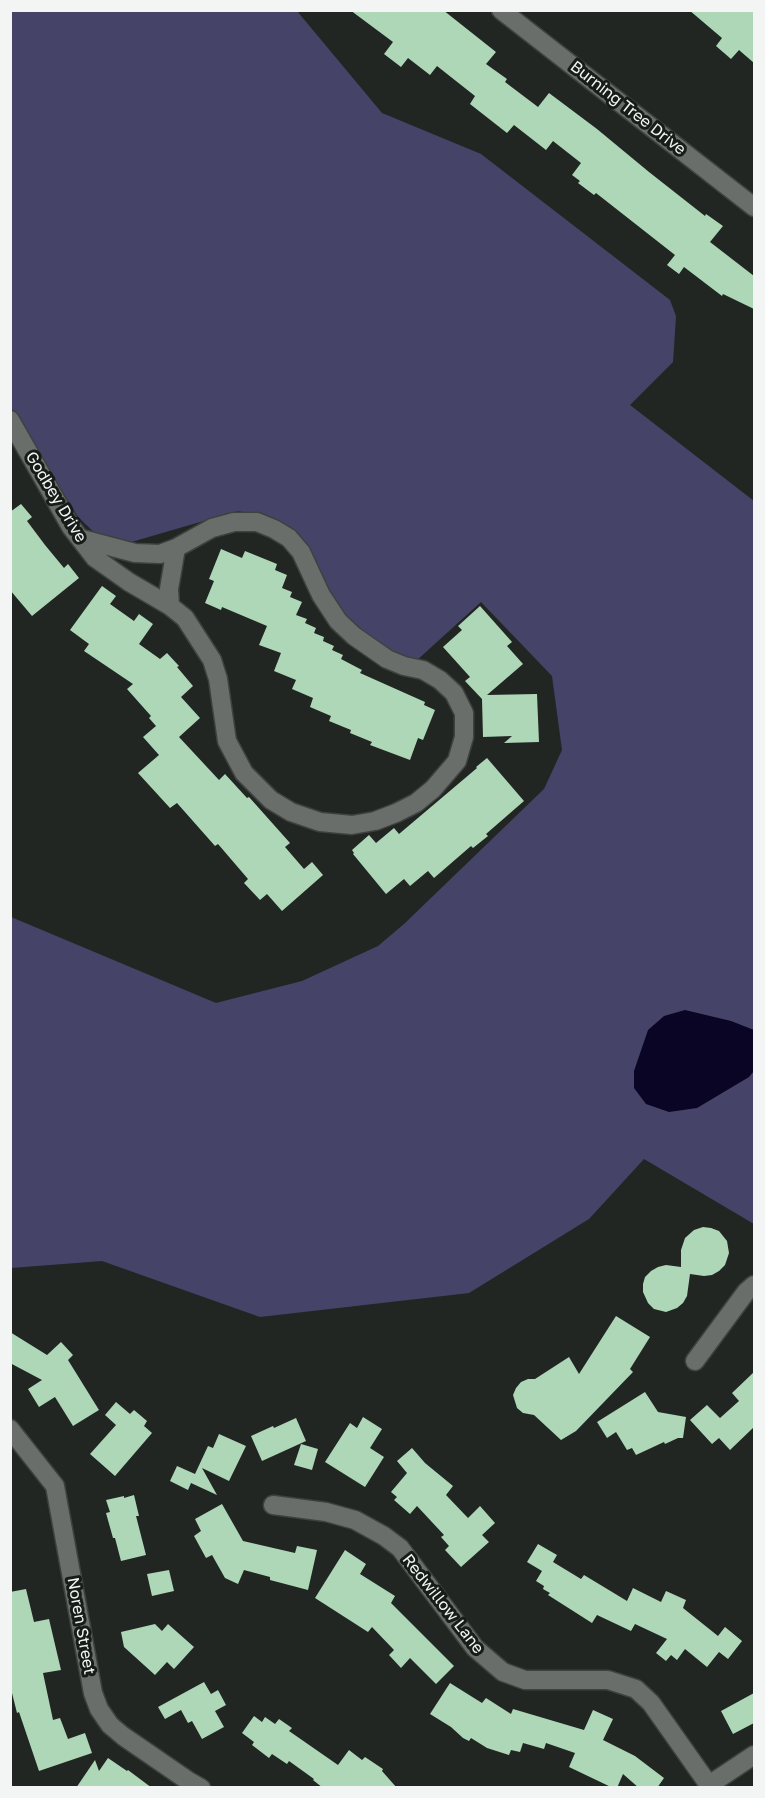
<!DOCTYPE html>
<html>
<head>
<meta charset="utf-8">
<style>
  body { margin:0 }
  #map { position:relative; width:765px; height:1798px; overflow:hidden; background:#222623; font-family:"Golos Text",sans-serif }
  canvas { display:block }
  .frame { position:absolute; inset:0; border:12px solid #f2f5f3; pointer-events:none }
</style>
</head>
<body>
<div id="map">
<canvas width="765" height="1798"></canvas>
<div class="frame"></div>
</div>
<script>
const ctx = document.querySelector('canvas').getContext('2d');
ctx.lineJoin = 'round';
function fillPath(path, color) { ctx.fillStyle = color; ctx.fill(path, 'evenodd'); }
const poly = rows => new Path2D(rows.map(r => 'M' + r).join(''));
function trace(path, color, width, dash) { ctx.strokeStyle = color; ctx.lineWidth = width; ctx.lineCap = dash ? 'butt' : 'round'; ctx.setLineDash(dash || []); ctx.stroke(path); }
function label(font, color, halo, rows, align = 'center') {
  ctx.font = font + ' "Golos Text",sans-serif'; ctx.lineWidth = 6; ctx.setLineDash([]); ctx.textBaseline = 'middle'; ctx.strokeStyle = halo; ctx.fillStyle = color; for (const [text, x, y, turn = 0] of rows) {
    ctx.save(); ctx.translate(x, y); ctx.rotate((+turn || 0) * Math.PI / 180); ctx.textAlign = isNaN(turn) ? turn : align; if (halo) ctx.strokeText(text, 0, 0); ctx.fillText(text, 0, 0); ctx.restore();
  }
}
fillPath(poly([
  [11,11,297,11,382,113,481,154,670,300,676,316,673,362,630,405,754,501,754,1224,644,1159,589,1219,469,1293,260,1317,102,1261,11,1268,11,917,216,1003,302,981,378,946,404,924,544,789,562,750,552,676,481,602,416,661,382,648,352,622,338,607,307,548,263,516,238,511,121,545,96,534,78,517,11,407]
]), '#454468');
fillPath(poly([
  [685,1010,731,1021,754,1030,754,1071,749,1077,697,1108,669,1112,646,1104,634,1088,634,1071,648,1030,664,1016]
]), '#0a0524');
fillPath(poly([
  [350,10,443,10,496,52,486,64,507,79,505,82,538,107,549,93,597,129,649,172,705,216,706,214,723,226,710,242,754,276,754,309,723,294,722,296,684,267,679,274,667,265,675,255,596,193,594,195,578,183,580,181,572,175,581,163,553,141,546,150,514,125,507,133,470,104,475,96,437,66,430,75,408,58,401,67,384,54,393,42],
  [689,10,754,10,754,63,739,50,731,59,716,46,722,38],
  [21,504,32,517,27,521,45,545,64,568,68,564,79,578,32,616,10,590,10,512],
  [221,549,242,558,245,551,277,564,275,570,287,575,282,588,292,592,290,597,302,602,296,615,307,619,305,623,316,628,314,633,324,637,323,641,334,646,332,650,343,655,341,659,362,670,360,673,425,702,424,705,435,710,423,740,418,738,410,760,370,745,372,742,350,733,351,730,329,721,331,716,310,707,313,698,292,689,296,680,274,671,281,653,259,645,267,626,222,607,221,610,205,603,214,581,209,579],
  [102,586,116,596,110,604,134,621,139,614,153,624,139,644,160,659,167,653,179,666,177,667,193,686,181,697,200,718,179,737,219,780,225,774,247,798,249,797,290,843,285,847,304,869,312,862,323,875,282,911,267,894,260,900,244,883,248,879,218,844,215,846,177,803,170,808,138,773,159,755,143,737,156,726,149,718,151,716,127,689,133,684,84,651,89,644,70,630],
  [480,606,512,642,507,646,523,664,487,695,537,694,539,742,504,743,512,736,483,737,482,699,465,681,470,677,443,647,462,630,458,626],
  [487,758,524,801,486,834,488,836,473,848,471,846,434,878,428,871,410,886,404,879,386,894,353,854,354,853,352,850,369,835,376,843,394,828,399,834,477,768,476,767],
  [703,1227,711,1228,719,1231,727,1241,729,1253,725,1265,719,1271,712,1275,704,1276,690,1274,687,1296,683,1303,677,1308,666,1312,654,1309,648,1303,643,1292,643,1284,645,1277,651,1271,658,1267,666,1265,681,1267,681,1250,685,1238,694,1230],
  [616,1316,650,1337,630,1369,633,1372,576,1431,561,1440,534,1415,523,1413,517,1408,513,1395,516,1388,521,1382,528,1379,535,1379,569,1357,579,1374],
  [10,1332,47,1355,61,1342,73,1355,68,1360,99,1410,73,1426,55,1397,39,1407,28,1389,42,1380,10,1363],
  [754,1372,754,1427,730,1450,719,1438,712,1444,690,1420,707,1405,720,1418,739,1401,732,1393],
  [645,1392,658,1412,686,1417,683,1438,678,1438,665,1444,664,1442,636,1455,632,1448,627,1450,616,1432,607,1438,597,1422],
  [116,1402,130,1414,134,1410,147,1421,144,1426,152,1433,115,1476,90,1454,116,1425,105,1415],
  [363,1417,382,1429,370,1448,384,1457,365,1487,325,1462,350,1423,357,1428],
  [296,1418,306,1441,262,1461,251,1436,273,1426,274,1428],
  [219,1434,246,1446,229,1481,202,1468,217,1495,191,1483,188,1490,170,1481,177,1466,195,1474,208,1446,213,1448],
  [301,1444,318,1449,312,1470,294,1465],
  [412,1448,425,1463,453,1486,446,1495,468,1518,480,1506,495,1523,482,1535,489,1542,461,1567,445,1550,449,1546,441,1537,444,1535,417,1506,410,1514,394,1500,397,1497,391,1492,407,1473,397,1461],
  [134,1495,139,1516,136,1516,146,1555,121,1561,115,1538,113,1538,106,1513,110,1512,106,1500,124,1496,124,1498],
  [222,1504,243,1541,295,1553,297,1546,317,1550,308,1590,270,1580,270,1577,244,1570,238,1584,225,1578,212,1555,206,1558,194,1536,201,1531,195,1519],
  [538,1544,557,1555,553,1562,581,1579,584,1575,627,1601,633,1588,661,1602,666,1591,686,1600,683,1608,718,1636,725,1627,742,1641,728,1659,719,1652,707,1667,685,1649,677,1660,671,1655,666,1661,656,1653,667,1639,635,1624,631,1631,597,1615,592,1623,548,1595,550,1593,543,1589,544,1586,536,1581,542,1571,527,1562],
  [345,1550,366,1564,360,1574,395,1596,391,1603,454,1666,436,1684,410,1658,401,1668,389,1655,394,1650,372,1627,368,1632,315,1598],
  [169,1570,174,1591,152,1596,147,1574],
  [26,1589,34,1622,49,1619,61,1670,43,1673,53,1720,60,1718,68,1739,85,1733,92,1753,39,1771,19,1712,17,1713,10,1685,10,1592],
  [155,1624,162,1631,168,1624,194,1647,174,1669,167,1662,155,1675,124,1647,121,1632],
  [204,1682,211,1694,218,1690,226,1705,215,1711,224,1727,202,1739,192,1721,188,1723,181,1710,165,1719,158,1707],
  [450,1683,482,1703,486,1698,511,1714,513,1709,584,1730,593,1710,613,1719,603,1740,635,1756,664,1778,657,1788,639,1788,623,1774,617,1788,613,1788,569,1767,575,1753,546,1743,544,1749,523,1743,520,1752,511,1750,509,1755,487,1748,471,1738,469,1741,463,1738,451,1727,430,1714],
  [754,1693,754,1723,733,1734,721,1711],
  [254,1716,262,1722,265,1717,275,1724,279,1719,292,1728,289,1731,338,1765,349,1750,362,1760,365,1757,383,1769,382,1771,397,1788,323,1788,313,1780,314,1779,289,1761,287,1764,272,1754,269,1758,252,1745,254,1742,242,1733],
  [108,1758,127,1771,128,1770,152,1788,76,1788,95,1760,99,1771]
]), '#aed7b7');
const minor = poly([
  [501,10,754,207],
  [10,420,71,527,95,558,129,582,170,606,185,618,212,660,218,679,227,741,244,773,271,800,291,812,320,822,352,825,375,821,396,813,416,803,433,789,457,761,464,737,464,713,454,693,440,680,423,670,404,666,387,659,354,636,338,621,321,595,301,552,289,538,274,529,257,522,234,522,212,528,176,548,169,589,170,606],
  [82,539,135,553,160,554,176,548],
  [695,1361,746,1292,754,1285],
  [10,1429,55,1486,93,1693,99,1709,110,1725,123,1736,187,1780,201,1788],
  [273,1505,326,1512,355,1520,384,1536,400,1548,475,1648,503,1672,525,1680,608,1680,636,1689,651,1703,711,1788],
  [709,1785,754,1755]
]);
trace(minor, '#3e423f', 21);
trace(minor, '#696e6a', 18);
label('16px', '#f2f5f3', '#181c19', [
  ["Burning Tree Drive",628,108,38],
  ["Godbey Drive",56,497,59],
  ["Redwillow Lane",443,1604,52],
  ["Noren Street",81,1626,80]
]);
</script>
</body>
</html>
